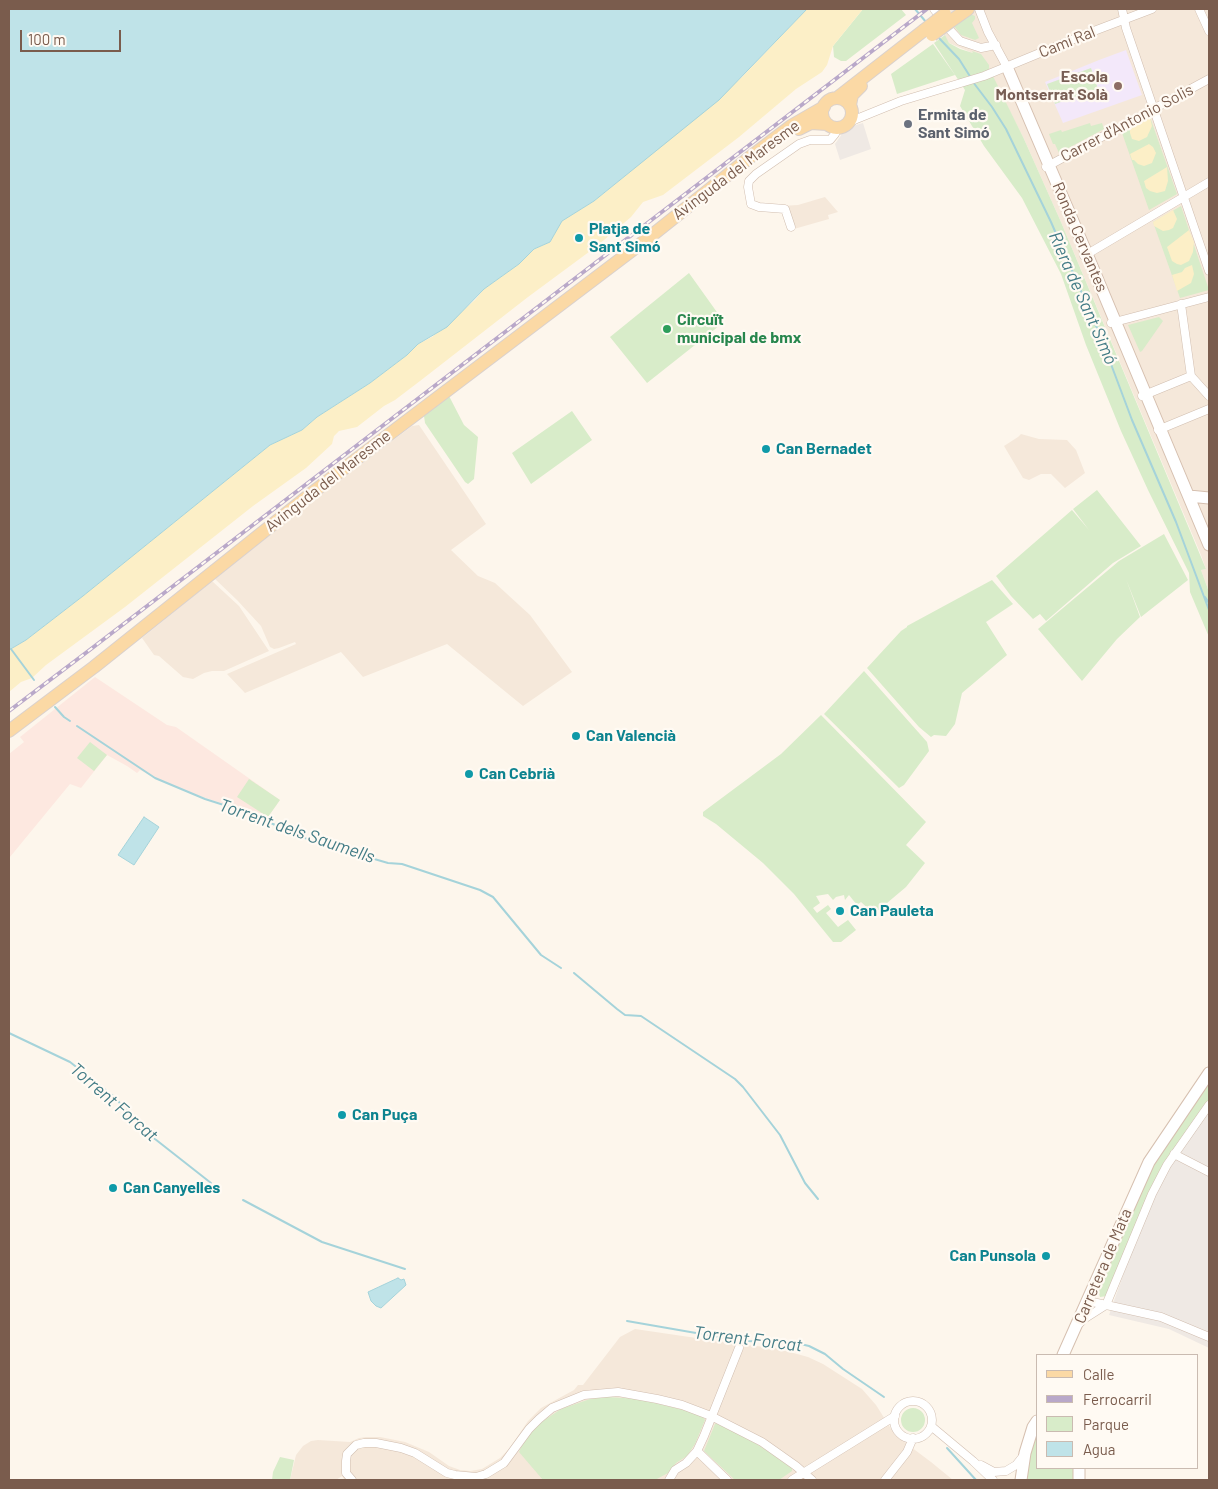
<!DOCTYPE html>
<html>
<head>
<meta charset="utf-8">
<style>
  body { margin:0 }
  #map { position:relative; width:1218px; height:1489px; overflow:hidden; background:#fdf6ec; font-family:Barlow,sans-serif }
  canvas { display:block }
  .frame { position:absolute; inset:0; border:10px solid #7a5c4d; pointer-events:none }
  .legend { position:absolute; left:1036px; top:1354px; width:162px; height:115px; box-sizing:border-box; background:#fffaf3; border:1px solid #cabbb1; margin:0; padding:6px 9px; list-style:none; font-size:15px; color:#7a5c4d }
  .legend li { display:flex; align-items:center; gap:10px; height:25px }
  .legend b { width:25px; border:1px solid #cabbb1 }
  .scale { position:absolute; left:20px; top:30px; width:101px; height:22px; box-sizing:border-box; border:2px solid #7a5c4d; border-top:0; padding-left:6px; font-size:15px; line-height:18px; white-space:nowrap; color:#7a5c4d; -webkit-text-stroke:4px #fffaf3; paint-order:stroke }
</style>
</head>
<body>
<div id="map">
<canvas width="1218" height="1489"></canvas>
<div class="frame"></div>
<ul class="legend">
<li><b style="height:6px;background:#fbd9a5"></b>Calle</li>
<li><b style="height:6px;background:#b9a8c9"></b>Ferrocarril</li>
<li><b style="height:14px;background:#d8ecc9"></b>Parque</li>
<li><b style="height:14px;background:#bfe3e8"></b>Agua</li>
</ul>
<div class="scale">100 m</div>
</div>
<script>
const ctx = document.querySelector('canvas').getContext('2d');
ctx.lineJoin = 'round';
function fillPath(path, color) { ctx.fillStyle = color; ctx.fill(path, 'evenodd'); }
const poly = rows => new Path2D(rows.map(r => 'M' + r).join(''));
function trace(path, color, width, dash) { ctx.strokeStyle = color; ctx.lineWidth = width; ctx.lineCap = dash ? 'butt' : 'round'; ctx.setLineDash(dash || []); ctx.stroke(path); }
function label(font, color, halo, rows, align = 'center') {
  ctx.font = font + ' Barlow,sans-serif'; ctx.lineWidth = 4.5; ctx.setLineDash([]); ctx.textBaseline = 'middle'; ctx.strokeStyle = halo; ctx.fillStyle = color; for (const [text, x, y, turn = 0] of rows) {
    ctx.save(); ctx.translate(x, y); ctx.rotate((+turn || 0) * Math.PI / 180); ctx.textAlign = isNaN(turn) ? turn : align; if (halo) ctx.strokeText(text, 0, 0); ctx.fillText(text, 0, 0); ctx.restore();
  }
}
fillPath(poly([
  [946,9,1209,9,1209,592,1201,570,1206,569,1201,555,1061,222,1024,139,982,57,949,43,934,18],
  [825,197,838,212,828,215,829,219,794,229,781,206,798,205],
  [419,425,486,524,451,550,478,576,495,583,530,615,572,672,523,706,447,644,363,677,341,652,245,693,227,674,296,644,295,642,279,648,274,649,270,647,261,626,237,600,215,579,314,500,412,426],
  [1021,434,1039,439,1067,440,1076,450,1085,473,1065,488,1051,474,1041,474,1029,480,1023,478,1004,446,1018,437],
  [212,581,239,606,269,651,224,671,212,671,204,673,193,679,183,677,159,656,154,655,142,638],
  [635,1329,737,1344,775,1348,808,1357,823,1364,862,1389,876,1405,895,1435,931,1462,953,1480,345,1480,342,1476,336,1480,290,1480,296,1455,303,1446,311,1441,318,1440,350,1442,359,1438,366,1437,380,1437,405,1442,429,1452,449,1466,460,1470,470,1471,482,1469,500,1458,509,1449,528,1421,541,1408,574,1390,578,1385,583,1385,620,1337]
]), '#f5e8da');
fillPath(poly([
  [95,677,167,725,176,727,280,800,268,817,247,809,221,803,185,791,165,783,140,770,137,773,127,766,107,755,81,788,70,784,10,857,9,754,24,742,20,737]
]), '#fde8e0');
fillPath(poly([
  [863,123,871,149,840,160,835,144,842,134,856,125],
  [1209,1105,1209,1348,1169,1329,1109,1315,1152,1194]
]), '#efe9e4');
fillPath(poly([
  [1126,50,1142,95,1063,123,1045,82,1099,60]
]), '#f3e8fa');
fillPath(poly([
  [863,9,901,9,906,15,846,61,841,61,834,57,833,46],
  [970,14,975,16,975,19,972,23,979,38,975,40,961,35,954,26],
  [945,35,949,43,960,49,973,53,972,51,981,54,989,65,989,68,1024,139,1061,222,1206,569,1201,570,1209,592,1209,637,1190,592,1189,573,1148,490,1121,431,1086,345,1061,274,1022,198,984,146,960,106,965,90,934,43],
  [933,44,955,75,897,94,891,74],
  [1091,68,1098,89,1055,104,1047,84],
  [1150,117,1177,194,1149,210,1122,133],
  [1090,123,1091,126,1102,123,1104,129,1059,153,1055,144,1053,144,1049,134,1061,130,1062,132],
  [1181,206,1209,290,1180,298,1153,222],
  [689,273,724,322,647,383,610,337],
  [1159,317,1163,321,1142,351,1140,352,1128,325],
  [449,396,464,425,478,437,474,479,468,484,465,482,425,423,424,416],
  [572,411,592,440,531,484,512,453],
  [1097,490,1141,546,1113,563,1046,621,1040,614,1033,619,1011,596,996,576,1072,510,1089,530,1073,509],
  [1164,534,1188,580,1141,617,1126,579,1140,617,1117,639,1082,681,1038,629,1119,561],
  [992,580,1013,604,986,622,1007,655,962,693,955,724,946,736,934,735,931,737,919,727,867,668,901,631,907,627,907,626],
  [864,671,927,742,929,751,904,785,899,788,824,714],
  [821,715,926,822,906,845,925,863,906,887,874,914,861,902,857,905,849,895,845,900,844,895,836,897,833,900,828,894,816,896,820,903,813,908,817,913,828,905,831,909,826,913,838,927,848,920,856,930,841,942,833,942,794,894,763,863,716,824,703,816,703,812,781,754],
  [90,742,107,755,94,771,77,758],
  [249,779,280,800,268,817,237,797],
  [1209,1084,1209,1100,1159,1172,1107,1296,1100,1297,1098,1291,1102,1280,1146,1177,1160,1153,1181,1122],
  [607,1397,640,1399,663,1405,684,1410,703,1417,705,1420,695,1444,687,1456,676,1463,668,1473,655,1480,543,1480,519,1452,524,1440,537,1425,561,1409,590,1399],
  '901 1420a12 12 0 1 1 24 0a12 12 0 1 1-24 0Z',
  [717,1423,747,1438,766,1450,792,1468,792,1471,779,1480,735,1480,704,1451,715,1424],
  [1037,1428,1037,1468,1076,1468,1076,1480,1024,1480],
  [280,1457,294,1460,290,1480,272,1480,273,1472]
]), '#d8ecc9');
fillPath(poly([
  [807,9,863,9,833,46,827,65,822,72,796,89,739,137,663,195,643,202,631,217,597,246,528,297,420,381,395,400,384,406,357,427,339,431,334,436,332,444,306,468,253,506,125,607,46,665,32,678,21,682,9,692,9,650,26,640,83,596,270,445,302,430,317,417,370,383,407,355,418,344,432,337,475,300,484,289,519,264,534,249,550,242,561,221,594,201,608,190,742,77],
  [1150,117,1152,126,1147,137,1139,141,1132,139,1130,133,1130,128],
  [1149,144,1153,147,1156,153,1152,163,1144,166,1138,164,1134,160,1132,160,1130,154],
  [1167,167,1168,181,1165,191,1157,193,1150,191,1146,188,1144,181],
  [1173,210,1177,219,1173,228,1169,230,1163,231,1154,226,1153,222],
  [1189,230,1194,242,1193,252,1189,261,1181,265,1177,264,1172,261,1167,247],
  [1192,265,1194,274,1191,283,1177,291,1172,275,1182,272,1185,268]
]), '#fcefc7');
const water = poly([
  [9,9,807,9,719,100,594,201,562,221,550,242,534,249,519,264,484,289,447,327,418,344,407,355,370,383,317,417,302,430,270,445,83,596,26,640,9,650,9,9],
  [144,817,159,827,134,865,118,855,144,817],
  [398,1278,401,1280,404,1279,406,1285,381,1308,376,1306,371,1301,368,1292,398,1278]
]);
fillPath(water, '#bfe3e8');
trace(water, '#a5d3da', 1);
trace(poly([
  [915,9,926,22],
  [938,37,959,59,971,78],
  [973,82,992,107,1006,129,1051,222,1100,335,1132,420,1176,522,1209,610],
  [1205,597,1209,603],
  [11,649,34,680],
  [55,707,64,717,70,721],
  [77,726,155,778,205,799,252,814,294,834,316,842,388,863,402,864,480,890,493,897,541,955,561,968],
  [574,973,617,1009,625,1015,641,1016,735,1079,743,1087,780,1135,805,1183,818,1199],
  [9,1033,70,1062,112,1095,155,1139,211,1183],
  [243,1200,322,1242,405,1269],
  [627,1321,742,1341,792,1342,809,1346,825,1354,843,1369,884,1397],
  [947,1448,976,1480]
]), '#a5d3da', 2);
const street = poly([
  [934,9,949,29,960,41,981,48,996,45],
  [979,9,988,32,1007,67],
  [1122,9,1126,28,1209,271],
  [1199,9,1209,31],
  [849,122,901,101,984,76,1086,34,1152,9],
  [1046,167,1209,79],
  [791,227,785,209,759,207,751,204,748,187,749,181,756,174,799,144,810,140,830,140,835,134,837,128],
  [1084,256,1209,182],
  [1181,304,1191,376,1209,396],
  [1111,323,1209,297],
  [1142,396,1191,376],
  [1158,430,1209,409],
  [1174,1154,1209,1172],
  [1088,1301,1161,1317,1209,1337],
  [1080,1323,1084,1319,1106,1305,1152,1194,1167,1165,1209,1105],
  '894 1420a19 19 0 1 1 38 0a19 19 0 1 1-38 0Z',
  [931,1426,973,1461,993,1480],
  [697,1451,727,1480],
  [981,1465,994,1472,1006,1471,1016,1465,1024,1455],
  [352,1480,346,1473,346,1461,347,1454,356,1445,364,1443,376,1443,401,1448,415,1453,447,1473,455,1475,476,1477,486,1474,504,1463,529,1429,539,1419,552,1408,584,1395,618,1392,657,1399,682,1405,711,1416,762,1442,796,1466,812,1480],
  [669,1480,675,1470,686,1463,697,1451,704,1436,739,1348],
  [792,1480,895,1416],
  [885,1480,907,1452,913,1438]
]);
const secondary = poly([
  [1007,67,1087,254,1209,545],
  [1189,496,1209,498],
  [1063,1355,1149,1162,1209,1073],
  [1021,1480,1025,1453,1033,1427,1037,1421],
  [1079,1480,1079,1468]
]);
const primary = poly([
  [951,21,968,9],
  [837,98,923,31],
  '822 113a15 15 0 1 1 30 0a15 15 0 1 1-30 0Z',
  [850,105,852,95,861,86],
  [799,129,811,123,827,124],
  [9,731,94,667,317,489,651,236,749,158,791,126,824,107]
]);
trace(street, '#d1beb0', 9);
trace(secondary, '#d6c0b0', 13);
trace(primary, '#dad1cd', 14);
trace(street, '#fff', 8);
trace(secondary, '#fff', 11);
trace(primary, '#fbd9a5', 12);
const rail = poly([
  [9,711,87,652,927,9]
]);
trace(rail, '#b9a8c9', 4);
trace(rail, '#fffaf3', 2, [5.5]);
const primaryBridge = poly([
  [923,31,945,14],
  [932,35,951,21]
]);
trace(primaryBridge, '#dad1cd', 14, []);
trace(primaryBridge, '#fbd9a5', 12);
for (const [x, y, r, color] of [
  [1118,86,5,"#8d6e63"],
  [908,124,5,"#6b7280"],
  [579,238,5,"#0f9aa8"],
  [667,329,5,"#2e9e5b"],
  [766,449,5,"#0f9aa8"],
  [576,736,5,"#0f9aa8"],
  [469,774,5,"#0f9aa8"],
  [840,911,5,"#0f9aa8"],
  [342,1115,5,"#0f9aa8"],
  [113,1188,5,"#0f9aa8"],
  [1046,1256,5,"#0f9aa8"]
]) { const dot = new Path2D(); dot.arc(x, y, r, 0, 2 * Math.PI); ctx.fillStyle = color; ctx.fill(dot); trace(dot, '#fffaf3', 2); }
label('16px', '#7a5c4d', '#fffaf3', [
  ["Camí Ral",1067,42,-22],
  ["Carrer d'Antonio Solis",1127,123,-28],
  ["Avinguda del Maresme",736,170,-37],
  ["Ronda Cervantes",1080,237,67],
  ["Avinguda del Maresme",328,481,-38],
  ["Carretera de Mata",1103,1266,-67]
]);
label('bold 16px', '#785e54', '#fffaf3', [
  ["Escola",1108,77],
  ["Montserrat Solà",1108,95]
], 'right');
label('bold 16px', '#5b616d', '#fffaf3', [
  ["Ermita de",918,115],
  ["Sant Simó",918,133]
], 'left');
label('bold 16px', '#0d838f', '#fffaf3', [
  ["Platja de",589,229],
  ["Sant Simó",589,247],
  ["Can Bernadet",776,449],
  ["Can Valencià",586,736],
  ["Can Cebrià",479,774],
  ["Can Pauleta",850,911],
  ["Can Puça",352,1115],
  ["Can Canyelles",123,1188],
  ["Can Punsola",1036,1256,"right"]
], 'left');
label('bold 16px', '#27864d', '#fffaf3', [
  ["Circuït",677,320],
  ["municipal de bmx",677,338]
], 'left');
label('italic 18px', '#437c86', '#fffaf3', [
  ["Riera de Sant Simó",1083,298,66],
  ["Torrent dels Saumells",297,831,19],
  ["Torrent Forcat",114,1102,41],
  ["Torrent Forcat",748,1339,7]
]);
</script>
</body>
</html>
